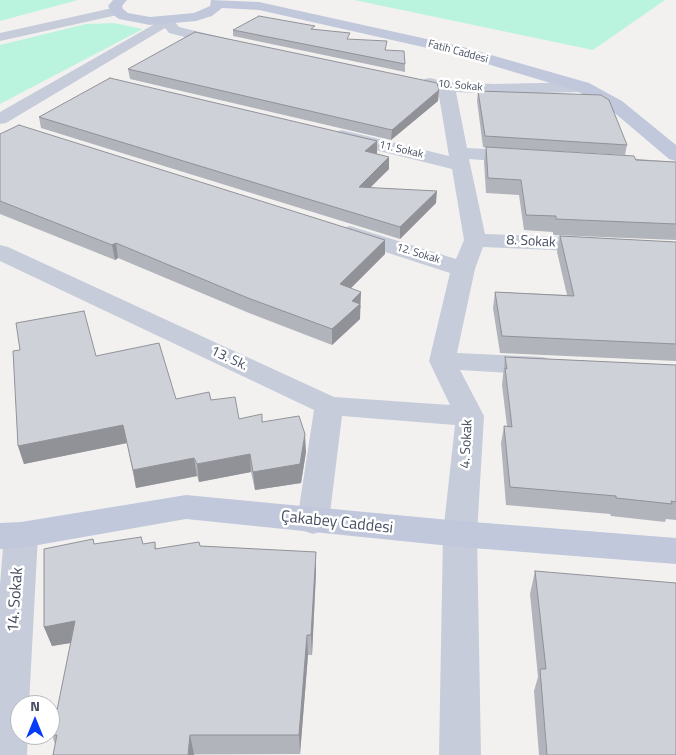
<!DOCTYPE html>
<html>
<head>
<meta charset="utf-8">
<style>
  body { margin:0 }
  #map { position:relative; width:676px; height:755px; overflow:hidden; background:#f3f1f0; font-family:"Titillium Web",sans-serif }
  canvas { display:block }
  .north { position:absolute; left:10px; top:695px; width:50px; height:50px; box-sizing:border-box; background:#fff; border:1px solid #b5b8bf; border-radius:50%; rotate:0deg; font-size:14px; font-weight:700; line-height:20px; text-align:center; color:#464e60 }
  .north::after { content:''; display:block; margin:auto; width:18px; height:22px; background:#053cf8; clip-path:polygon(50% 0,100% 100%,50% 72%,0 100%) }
</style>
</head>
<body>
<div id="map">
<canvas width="676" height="755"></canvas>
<div class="north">N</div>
</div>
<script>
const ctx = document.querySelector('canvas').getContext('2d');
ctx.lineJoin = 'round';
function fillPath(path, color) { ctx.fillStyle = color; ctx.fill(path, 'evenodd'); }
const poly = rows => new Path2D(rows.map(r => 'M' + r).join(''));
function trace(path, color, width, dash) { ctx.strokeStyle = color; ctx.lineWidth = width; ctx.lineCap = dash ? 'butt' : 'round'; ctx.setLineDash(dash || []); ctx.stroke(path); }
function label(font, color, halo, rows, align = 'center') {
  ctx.font = font + ' "Titillium Web",sans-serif'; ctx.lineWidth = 5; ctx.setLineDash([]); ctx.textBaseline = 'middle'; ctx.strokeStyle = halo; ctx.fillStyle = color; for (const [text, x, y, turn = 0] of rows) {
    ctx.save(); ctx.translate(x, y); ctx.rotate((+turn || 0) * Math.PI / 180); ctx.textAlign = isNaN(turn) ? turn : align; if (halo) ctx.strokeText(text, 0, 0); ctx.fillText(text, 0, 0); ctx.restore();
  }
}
fillPath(poly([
  [0,0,78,0,0,21],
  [354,0,665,0,593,50],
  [114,23,143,29,0,104,0,45,86,24]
]), '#bbf4de');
fillPath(poly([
  [117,7,122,8,124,11,122,14,0,41,0,33,117,7],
  [167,17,172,18,179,27,233,40,236,43,233,46,228,48,169,33,165,28,6,123,0,124,0,112,167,17],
  [430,78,446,82,494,84,583,82,589,83,591,87,589,91,583,92,494,94,456,92,467,148,522,151,529,153,532,157,529,161,522,163,469,159,485,234,596,238,604,240,607,245,604,250,596,252,483,247,475,269,457,353,543,357,553,360,557,366,553,372,543,375,460,370,484,416,477,534,481,755,439,755,443,534,455,425,342,416,329,521,325,530,313,534,301,530,297,521,314,410,0,261,0,245,8,247,334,397,450,405,429,361,450,273,342,238,339,233,342,228,350,226,456,259,464,240,452,169,335,140,333,136,335,132,342,130,449,156,438,90,424,87,422,83,424,79,430,78],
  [21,522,33,526,38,535,29,705,20,705,20,735,28,735,27,755,0,755,0,585,4,535,9,526,21,522]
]), '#c6ccda');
fillPath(poly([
  [113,0,127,0,122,6,123,9,128,13,150,17,194,13,210,6,211,0,259,2,463,47,589,83,622,101,676,145,676,161,669,159,610,109,577,91,454,54,259,10,222,8,212,16,196,21,150,25,119,19,112,14,108,6,113,0],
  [186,495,460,521,676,538,676,564,460,547,186,519,21,548,0,549,0,523,21,522,186,495]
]), '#c1c8db');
fillPath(poly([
  [315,29,386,50,405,64,405,72,233,36,233,30],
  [128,69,439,90,438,101,391,140,130,79],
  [478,91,627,145,625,155,483,147,477,101],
  [39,117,377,153,376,154,389,169,370,187,436,203,400,239,41,128],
  [0,134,385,254,351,288,361,307,360,308,360,319,332,345,249,313,118,258,115,260,0,214],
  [486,147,676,162,676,240,553,235,553,232,524,230,519,195,486,193,484,162],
  [560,236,676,242,676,361,500,353,493,308,495,292,567,295,557,252],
  [96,356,176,399,211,400,239,419,306,452,301,483,255,490,251,472,199,482,197,476,136,488,127,443,24,464,18,446],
  [505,357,676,365,676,520,666,519,665,522,611,516,610,514,506,505,501,443,504,426,507,426,502,385],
  [93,539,94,544,143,544,155,542,156,549,200,546,316,552,316,572,312,655,308,655,300,754,53,755,55,744,52,735,71,643,52,646,44,627],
  [535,571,676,755,539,755,534,691,538,677,530,594]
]), '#b2b4bb');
fillPath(poly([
  [439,90,438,101,391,140,392,130],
  [377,141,377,153,365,163,365,151],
  [389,157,389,169,359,199,359,187],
  [437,191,436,203,400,239,400,227],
  [385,240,385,254,340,299,340,284],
  [116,243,118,258,115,260,112,245],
  [361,292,360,319,332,345,332,329,352,301],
  [123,425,127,443,24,464,18,446],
  [305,434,306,452,301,483,255,490,253,472],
  [250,454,251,472,199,482,197,464],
  [194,458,197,476,136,488,133,470],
  [316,552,316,572,312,655,311,635],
  [75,621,82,641,52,646,44,627],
  [307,635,308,655,300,754,299,735],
  [190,735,194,754,194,755,188,755]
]), '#919298');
const building = poly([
  [259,16,315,26,311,29,350,33,347,39,387,41,385,50,404,51,405,64,233,30,259,16],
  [195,32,437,83,439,90,392,130,128,69,195,32],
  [110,78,377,141,365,151,389,157,359,187,437,191,400,227,39,117,110,78],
  [478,91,601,95,609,100,627,145,485,136,478,91],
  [19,125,385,240,340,284,361,292,352,301,360,304,332,329,248,298,116,243,112,245,0,201,0,134,19,125],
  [486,147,634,156,636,160,676,162,676,224,556,219,556,216,526,215,521,180,488,178,486,147],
  [560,236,676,242,676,344,502,336,495,292,574,296,560,236],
  [84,311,96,356,159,343,176,399,209,392,211,400,235,397,239,419,262,414,262,422,299,416,305,434,300,464,253,472,250,454,197,464,194,458,133,470,123,425,18,446,13,351,20,350,16,323,84,311],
  [505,357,676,365,676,502,671,501,672,504,616,498,616,496,510,487,504,426,512,427,505,368,507,369,505,357],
  [141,537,143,544,155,542,155,549,199,542,200,546,316,552,311,635,307,635,299,735,190,735,188,755,53,755,57,735,52,735,75,621,44,627,44,549,93,539,94,544,141,537],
  [535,571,676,583,676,755,547,755,540,669,546,669,535,571]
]);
fillPath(building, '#cfd1d9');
trace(building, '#919298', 1);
label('11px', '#464e60', '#fff', [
  ["Fatih Caddesi",458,52,15],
  ["10. Sokak",460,86,5],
  ["11. Sokak",401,150,13],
  ["12. Sokak",418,254,17]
]);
label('14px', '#464e60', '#fff', [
  ["8. Sokak",531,242,3],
  ["13. Sk.",229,359,25],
  ["4. Sokak",467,444,-87]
]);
label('16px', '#464e60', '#fff', [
  ["Çakabey Caddesi",337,523,6],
  ["14. Sokak",16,600,-86]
]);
</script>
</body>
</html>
